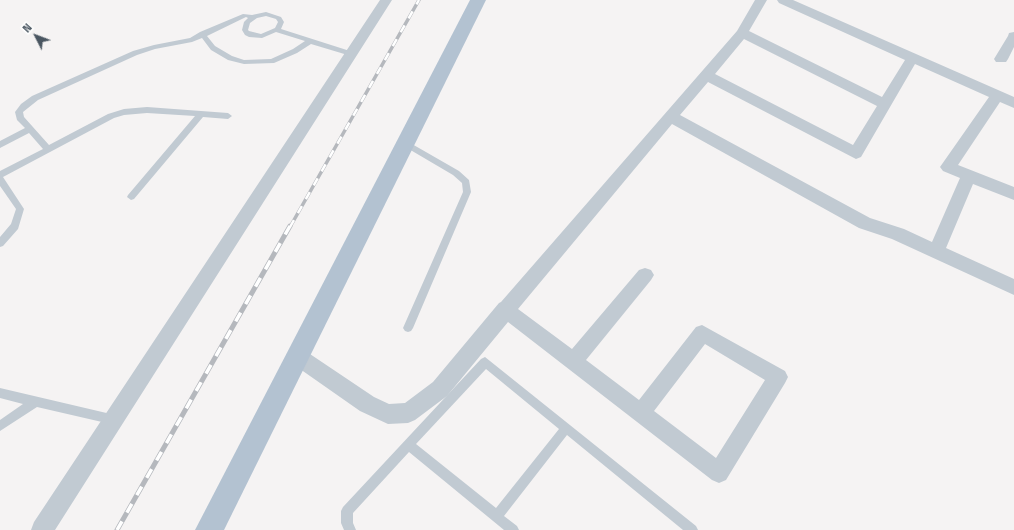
<!DOCTYPE html>
<html>
<head>
<meta charset="utf-8">
<style>
  body { margin:0 }
  #map { position:relative; width:1014px; height:530px; overflow:hidden; background:#f5f3f3; font-family:"Titillium Web",sans-serif }
  canvas { display:block }
  .north { position:absolute; left:16px; top:16px; width:40px; height:40px; -webkit-text-stroke:3px #fff; paint-order:stroke; rotate:312deg; font-size:11px; font-weight:700; line-height:16px; text-align:center; color:#4a5661 }
  .north::after { content:''; display:block; margin:auto; width:14px; height:18px; background:#4a5661; clip-path:polygon(50% 0,100% 100%,50% 72%,0 100%) }
</style>
</head>
<body>
<div id="map">
<canvas width="1014" height="530"></canvas>
<div class="north">N</div>
</div>
<script>
const ctx = document.querySelector('canvas').getContext('2d');
ctx.lineJoin = 'round';
const poly = rows => new Path2D(rows.map(r => 'M' + r).join(''));
function fillPath(path, color) { ctx.fillStyle = color; ctx.fill(path, 'evenodd'); }
function trace(path, color, width, dash) { ctx.strokeStyle = color; ctx.lineWidth = width; ctx.lineCap = dash ? 'butt' : 'round'; ctx.setLineDash(dash || []); ctx.stroke(path); }
fillPath(poly([
  [266,12,281,17,284,22,281,29,353,52,354,54,351,56,311,44,297,53,274,63,244,64,228,60,211,50,202,38,192,42,155,49,137,55,38,100,23,112,24,117,49,145,108,114,124,109,147,107,228,113,232,116,228,119,203,117,134,199,131,200,127,197,128,195,195,116,147,113,124,115,114,118,3,177,24,209,18,229,3,246,0,247,0,237,11,224,16,209,0,186,0,171,43,149,29,133,0,148,0,141,25,128,17,120,15,112,21,104,32,96,133,51,154,45,190,38,200,32,243,14,252,15,266,12],
  [266,16,276,19,278,22,275,28,261,34,249,31,248,30,250,23,257,18,266,16],
  [246,17,248,18,244,22,242,30,245,35,249,37,262,38,276,32,305,41,293,49,271,59,244,60,232,56,215,46,207,36,246,17],
  [405,140,459,171,469,180,471,192,413,328,411,331,408,332,405,331,403,328,463,192,462,183,453,175,402,145,401,143,402,141,405,140],
  [485,357,696,526,698,530,683,530,567,435,504,516,517,526,519,530,504,530,409,452,353,513,353,523,356,530,344,530,341,523,341,511,343,507,481,359,485,357],
  [486,369,559,429,496,508,416,444,486,369],
  [0,388,115,415,119,416,120,420,119,424,115,425,37,407,0,431,0,420,23,404,0,398,0,388]
]), '#c1cad2');
fillPath(poly([
  [380,0,392,0,55,530,31,530,34,522,380,0],
  [755,0,767,0,749,31,882,97,905,60,779,3,777,0,793,0,1014,97,1014,108,1000,102,958,165,1014,187,1014,200,973,184,946,248,1014,279,1014,295,892,239,859,228,672,124,518,309,572,349,639,270,645,268,651,270,654,275,651,280,586,360,639,400,696,327,702,325,785,371,788,377,785,383,726,480,719,483,712,480,508,322,447,396,415,420,408,423,388,424,360,411,290,362,288,356,290,350,297,347,304,350,374,397,389,404,405,403,433,382,499,303,501,302,737,31,755,0],
  [744,39,877,106,853,145,715,74,744,39],
  [915,64,989,97,940,167,943,171,960,178,932,242,904,229,870,218,680,115,708,82,856,159,861,157,915,64],
  [705,344,765,380,716,458,654,411,705,344],
  [1014,32,1014,47,1008,59,1006,62,996,62,994,59,1008,36,1009,33,1014,32]
]), '#c1cad2');
fillPath(poly([
  [470,0,486,0,224,530,195,530,470,0]
]), '#b3c2d1');
const railFar1 = poly([
  [290,227,419,0]
]);
const rail = poly([
  [117,530,290,226]
]);
trace(railFar1, '#b5b8bd', 3.5);
trace(rail, '#b5b8bd', 5);
trace(railFar1, '#fff', 2.5, [8]);
trace(rail, '#fff', 3.5, [10]);
</script>
</body>
</html>
